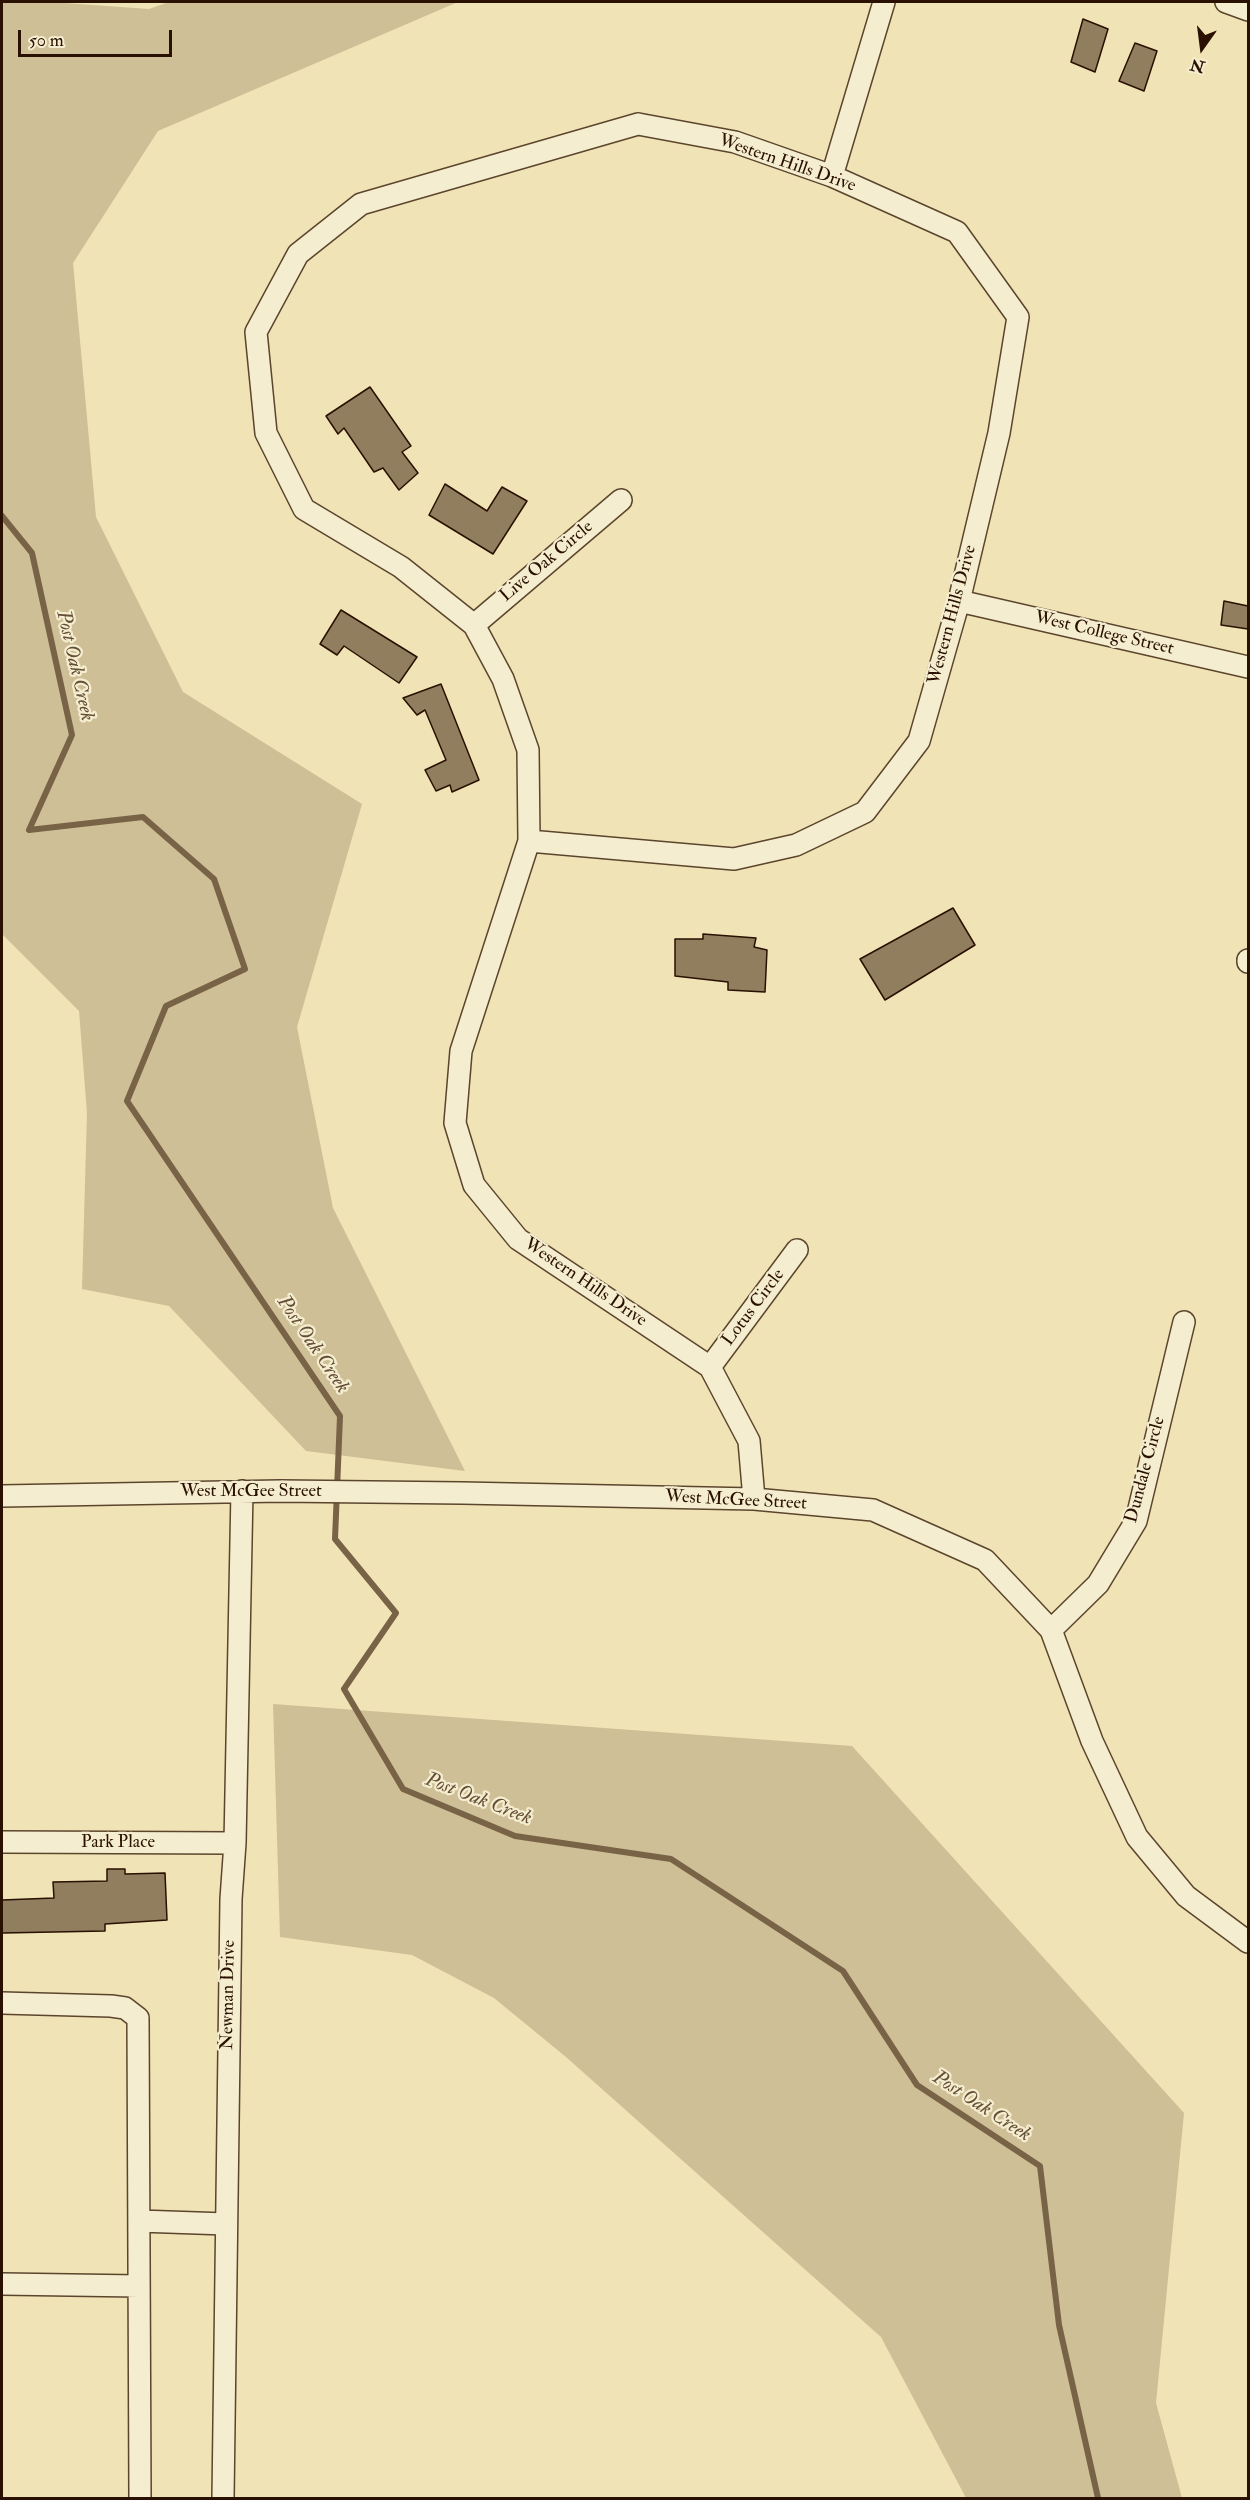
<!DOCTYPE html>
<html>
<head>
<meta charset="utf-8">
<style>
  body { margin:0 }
  #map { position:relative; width:1250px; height:2500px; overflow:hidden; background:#f0e3b5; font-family:"IM FELL Double Pica",serif }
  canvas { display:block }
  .frame { position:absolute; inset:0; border:3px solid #291000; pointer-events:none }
  .north { position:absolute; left:1172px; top:18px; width:60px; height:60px; -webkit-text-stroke:4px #f5edcf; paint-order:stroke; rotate:194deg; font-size:16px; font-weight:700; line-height:24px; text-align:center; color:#291000 }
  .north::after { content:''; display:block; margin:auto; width:21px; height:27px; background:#291000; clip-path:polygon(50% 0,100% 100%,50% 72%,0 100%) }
  .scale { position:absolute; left:18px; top:30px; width:154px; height:27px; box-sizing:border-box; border:3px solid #291000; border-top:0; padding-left:8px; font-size:18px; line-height:21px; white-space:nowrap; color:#291000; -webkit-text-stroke:4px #f5edcf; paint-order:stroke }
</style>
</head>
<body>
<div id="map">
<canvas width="1250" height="2500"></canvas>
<div class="frame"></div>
<div class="north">N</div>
<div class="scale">50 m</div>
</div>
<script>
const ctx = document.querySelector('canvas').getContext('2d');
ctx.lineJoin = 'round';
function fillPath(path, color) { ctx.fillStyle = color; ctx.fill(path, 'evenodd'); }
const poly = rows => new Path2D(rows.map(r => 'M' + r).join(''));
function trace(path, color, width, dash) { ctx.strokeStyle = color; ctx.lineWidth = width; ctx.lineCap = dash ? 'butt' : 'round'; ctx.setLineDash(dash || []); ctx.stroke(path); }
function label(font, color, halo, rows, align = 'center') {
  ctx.font = font + ' "IM FELL Double Pica",serif'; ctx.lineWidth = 4.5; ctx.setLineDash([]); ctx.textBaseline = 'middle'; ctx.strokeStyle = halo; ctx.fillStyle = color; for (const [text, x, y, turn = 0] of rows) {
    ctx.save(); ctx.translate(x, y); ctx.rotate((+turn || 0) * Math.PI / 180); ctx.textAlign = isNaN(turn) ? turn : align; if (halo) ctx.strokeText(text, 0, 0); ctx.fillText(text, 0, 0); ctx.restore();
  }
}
fillPath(poly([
  [2,2,50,2,149,9,169,2,458,2,158,131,73,263,96,517,183,692,362,804,297,1027,333,1208,465,1471,306,1451,169,1306,82,1289,87,1113,79,1011,2,934],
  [273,1704,852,1746,1184,2113,1156,2403,1182,2498,966,2498,881,2337,566,2057,494,1998,412,1955,280,1937]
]), '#cebf96');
trace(poly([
  [2,516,32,553,72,735,29,830,143,817,214,879,245,969,166,1006,127,1101,340,1416,335,1539,396,1613,344,1689,403,1789,515,1836,671,1859,843,1971,917,2085,1040,2166,1059,2325,1098,2498]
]), '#786347', 6);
const building = poly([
  [1083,19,1108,29,1095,72,1071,62,1083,19],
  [1135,43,1157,51,1144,91,1119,81,1135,43],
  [370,387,411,446,402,452,418,473,399,490,383,468,374,472,344,428,338,434,326,416,370,387],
  [445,484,487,511,502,487,527,501,493,554,429,515,445,484],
  [1224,601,1248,606,1248,629,1221,625,1224,601],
  [341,610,417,657,399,683,344,646,337,655,320,644,341,610],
  [441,684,479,780,452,792,450,785,436,791,425,770,446,760,425,710,417,715,403,698,441,684],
  [953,908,975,945,885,1000,860,959,953,908],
  [703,934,756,938,754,947,767,950,765,992,728,990,728,982,675,976,675,939,703,939,703,934],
  [107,1869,125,1869,125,1874,165,1873,167,1920,105,1924,105,1931,2,1933,2,1900,54,1898,53,1882,107,1881,107,1869]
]);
fillPath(building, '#907e5e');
trace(building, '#291000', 1.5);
const minor = poly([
  [1226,2,1248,10],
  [638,124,735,142,832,176,957,232,1018,317,999,433,959,601,919,741,865,812,796,845,734,859,529,841,528,750,503,679,474,625,401,567,304,509,266,433,256,332,298,254,361,204,638,124],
  [832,176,884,2],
  [959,601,1248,667],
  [474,625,621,500],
  [529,841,461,1051,455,1123,474,1185,518,1239,710,1367,749,1441,754,1499],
  [1248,962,1248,960],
  [710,1367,797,1250],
  [2,1496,280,1491,462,1493,754,1499,873,1510,985,1560,1051,1630,1092,1741,1137,1837,1186,1896,1248,1942],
  [1051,1630,1098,1584,1136,1521,1184,1322],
  [2,1842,235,1843],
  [2,2003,111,2006,125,2008,138,2018,140,2498],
  [139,2221,226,2224],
  [2,2284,139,2286],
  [223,2498,231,1899,235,1843,242,1491]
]);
trace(minor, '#5b452d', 24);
trace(minor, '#f5edcf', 21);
label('18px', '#291000', '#f5edcf', [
  ["Western Hills Drive",787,164,19],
  ["Live Oak Circle",547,562,-40],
  ["Western Hills Drive",953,615,-75],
  ["West College Street",1104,634,13],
  ["Western Hills Drive",585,1283,34],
  ["Lotus Circle",754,1308,-53],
  ["Dundale Circle",1146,1470,-75],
  ["West McGee Street",251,1492],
  ["West McGee Street",736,1501,3],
  ["Park Place",118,1843],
  ["Newman Drive",229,1995,-89]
]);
label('italic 20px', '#644f36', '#f5edcf', [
  ["Post Oak Creek",74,666,77],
  ["Post Oak Creek",312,1345,56],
  ["Post Oak Creek",478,1800,21],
  ["Post Oak Creek",981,2107,33]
]);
</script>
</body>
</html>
